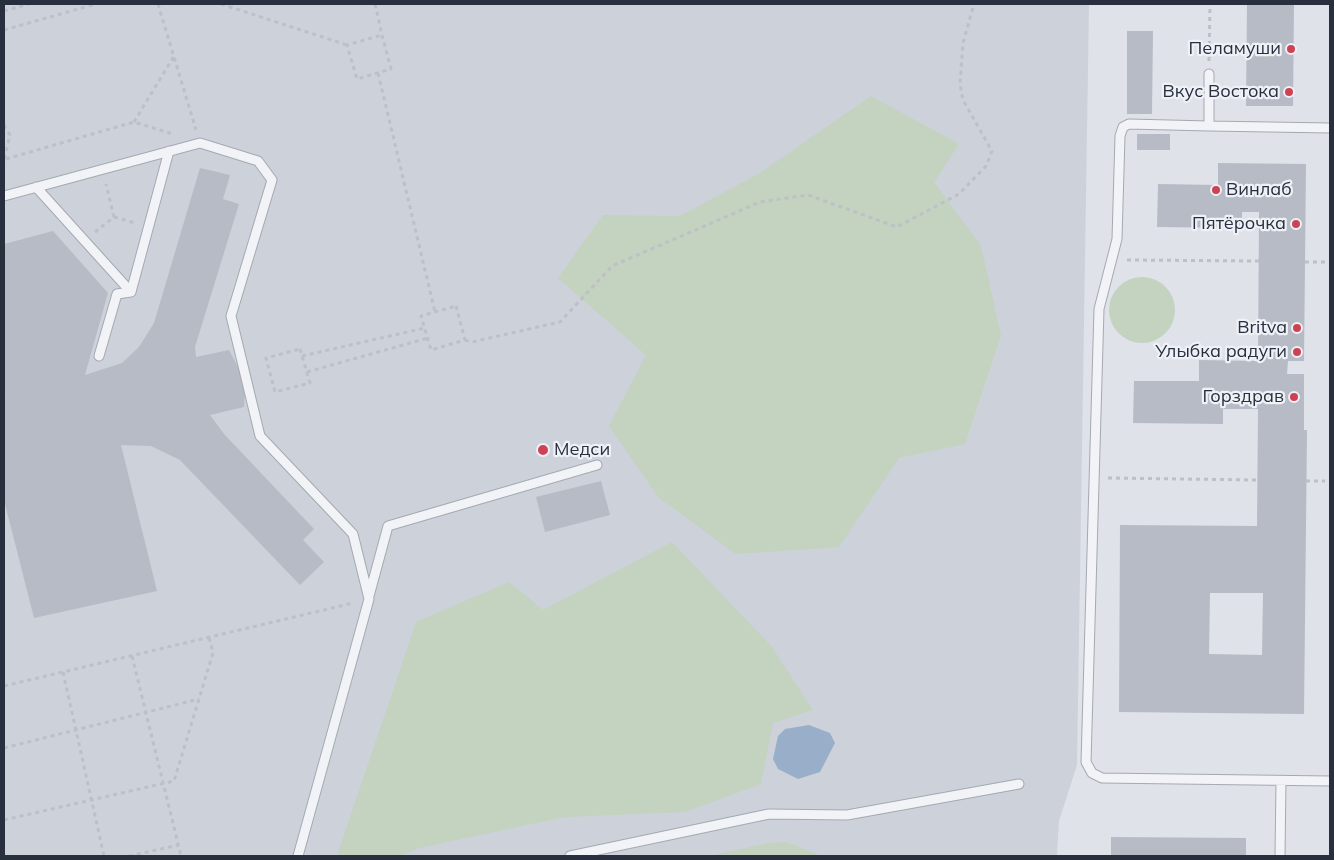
<!DOCTYPE html>
<html>
<head>
<meta charset="utf-8">
<style>
  body { margin:0 }
  #map { position:relative; width:1334px; height:860px; overflow:hidden; background:#dfe2e8; font-family:Mulish,sans-serif }
  canvas { display:block }
  .frame { position:absolute; inset:0; border:5px solid #282f3f; pointer-events:none }
</style>
</head>
<body>
<div id="map">
<canvas width="1334" height="860"></canvas>
<div class="frame"></div>
</div>
<script>
const ctx = document.querySelector('canvas').getContext('2d');
ctx.lineJoin = 'round';
function fillPath(path, color) { ctx.fillStyle = color; ctx.fill(path, 'evenodd'); }
const poly = rows => new Path2D(rows.map(r => 'M' + r).join(''));
function trace(path, color, width, dash) { ctx.strokeStyle = color; ctx.lineWidth = width; ctx.lineCap = dash ? 'butt' : 'round'; ctx.setLineDash(dash || []); ctx.stroke(path); }
function label(font, color, halo, rows, align = 'center') {
  ctx.font = font + ' Mulish,sans-serif'; ctx.lineWidth = 4.5; ctx.setLineDash([]); ctx.textBaseline = 'middle'; ctx.strokeStyle = halo; ctx.fillStyle = color; for (const [text, x, y, turn = 0] of rows) {
    ctx.save(); ctx.translate(x, y); ctx.rotate((+turn || 0) * Math.PI / 180); ctx.textAlign = isNaN(turn) ? turn : align; if (halo) ctx.strokeText(text, 0, 0); ctx.fillText(text, 0, 0); ctx.restore();
  }
}
fillPath(poly([
  [4,4,1089,4,1077,765,1059,821,1057,856,4,856]
]), '#cdd1da');
fillPath(poly([
  [871,96,959,144,934,182,981,246,1001,336,965,444,899,458,839,547,736,554,659,498,609,426,646,355,558,278,603,215,680,216,760,173],
  '1109 310a33 33 0 1 1 66 0a33 33 0 1 1-66 0Z',
  [672,542,771,646,813,710,773,723,761,784,685,812,565,817,419,848,401,856,337,856,416,622,509,582,543,610],
  [787,842,822,856,709,856,769,843]
]), '#c4d2c0');
fillPath(poly([
  [809,725,830,733,835,743,820,772,798,779,778,769,773,759,778,736,785,729]
]), '#99afc9');
fillPath(poly([
  [1247,4,1294,4,1293,106,1246,106],
  [1127,31,1153,31,1152,114,1127,114],
  [1137,134,1170,134,1170,150,1137,150],
  [1218,163,1306,164,1304,361,1288,361,1287,374,1304,374,1304,430,1307,430,1304,714,1119,712,1120,525,1257,526,1258,409,1223,409,1223,424,1133,423,1134,381,1199,381,1199,360,1258,361,1259,212,1242,212,1242,228,1157,227,1158,184,1218,185],
  [1210,593,1263,593,1262,655,1209,654],
  [200,168,230,175,223,199,239,204,195,347,196,357,229,350,239,369,245,390,244,407,210,415,224,434,314,529,303,540,324,562,300,585,180,460,151,446,121,445,157,591,34,618,4,500,4,396,6,396,4,393,4,244,53,231,108,293,85,375,122,363,139,347,154,323],
  [601,481,610,515,545,532,536,497],
  [1111,837,1246,838,1246,856,1111,856]
]), '#b6bbc5');
const lane = poly([
  [1209,74,1209,126,1330,128],
  [1209,126,1129,124,1123,127,1120,136,1117,239,1099,309,1086,762,1092,773,1102,778,1330,781],
  [36,187,131,292,169,151],
  [4,196,200,143,258,161,272,180,231,316,260,436,353,534,369,599,298,856],
  [99,356,117,294,131,292],
  [369,596,388,526,597,465],
  [570,856,769,814,847,815,1019,784],
  [1280,856,1281,781]
]);
trace(lane, '#a4a9b2', 11);
trace(poly([
  [158,4,196,130],
  [221,4,347,45],
  [375,4,382,35],
  [4,11,29,4],
  [4,30,96,4],
  [382,35,391,69,357,79,347,45,382,35],
  [1209,61,1210,4],
  [378,73,435,312],
  [134,122,174,56],
  [4,125,10,135,4,160],
  [6,159,134,122,173,134],
  [114,217,135,223],
  [95,232,114,217,106,184],
  [1127,260,1259,261],
  [1305,262,1325,262],
  [456,306,465,340,431,350,421,316,456,306],
  [465,340,472,342,560,322,612,266,760,202,808,195,897,227,959,194,986,166,992,151,963,100,960,84,963,43,974,4],
  [300,349,310,383,275,392,266,358,300,349],
  [302,356,425,328],
  [307,372,428,338],
  [1108,478,1257,480],
  [1306,481,1325,481],
  [132,656,181,856],
  [63,672,104,856],
  [4,686,353,603],
  [4,748,199,699],
  [4,820,174,781,213,653,209,637],
  [129,856,179,845]
]), '#bdc0c6', 3, [4, 4]);
trace(lane, '#f1f3f6', 9);
for (const [x, y, r, color] of [
  [1291,49,5,"#ce4353"],
  [1289,92,5,"#ce4353"],
  [1216,190,5,"#ce4353"],
  [1296,224,5,"#ce4353"],
  [1297,328,5,"#ce4353"],
  [1297,352,5,"#ce4353"],
  [1294,397,5,"#ce4353"],
  [543,450,6,"#ce4353"]
]) { const dot = new Path2D(); dot.arc(x, y, r, 0, 2 * Math.PI); ctx.fillStyle = color; ctx.fill(dot); trace(dot, '#eef1f6', 2); }
label('18px', '#282f3f', '#eef1f6', [
  ["Пеламуши",1281,49],
  ["Вкус Востока",1279,92],
  ["Винлаб",1226,190,"left"],
  ["Пятёрочка",1286,224],
  ["Britva",1287,328],
  ["Улыбка радуги",1287,352],
  ["Горздрав",1284,397],
  ["Медси",554,450,"left"]
], 'right');
</script>
</body>
</html>
